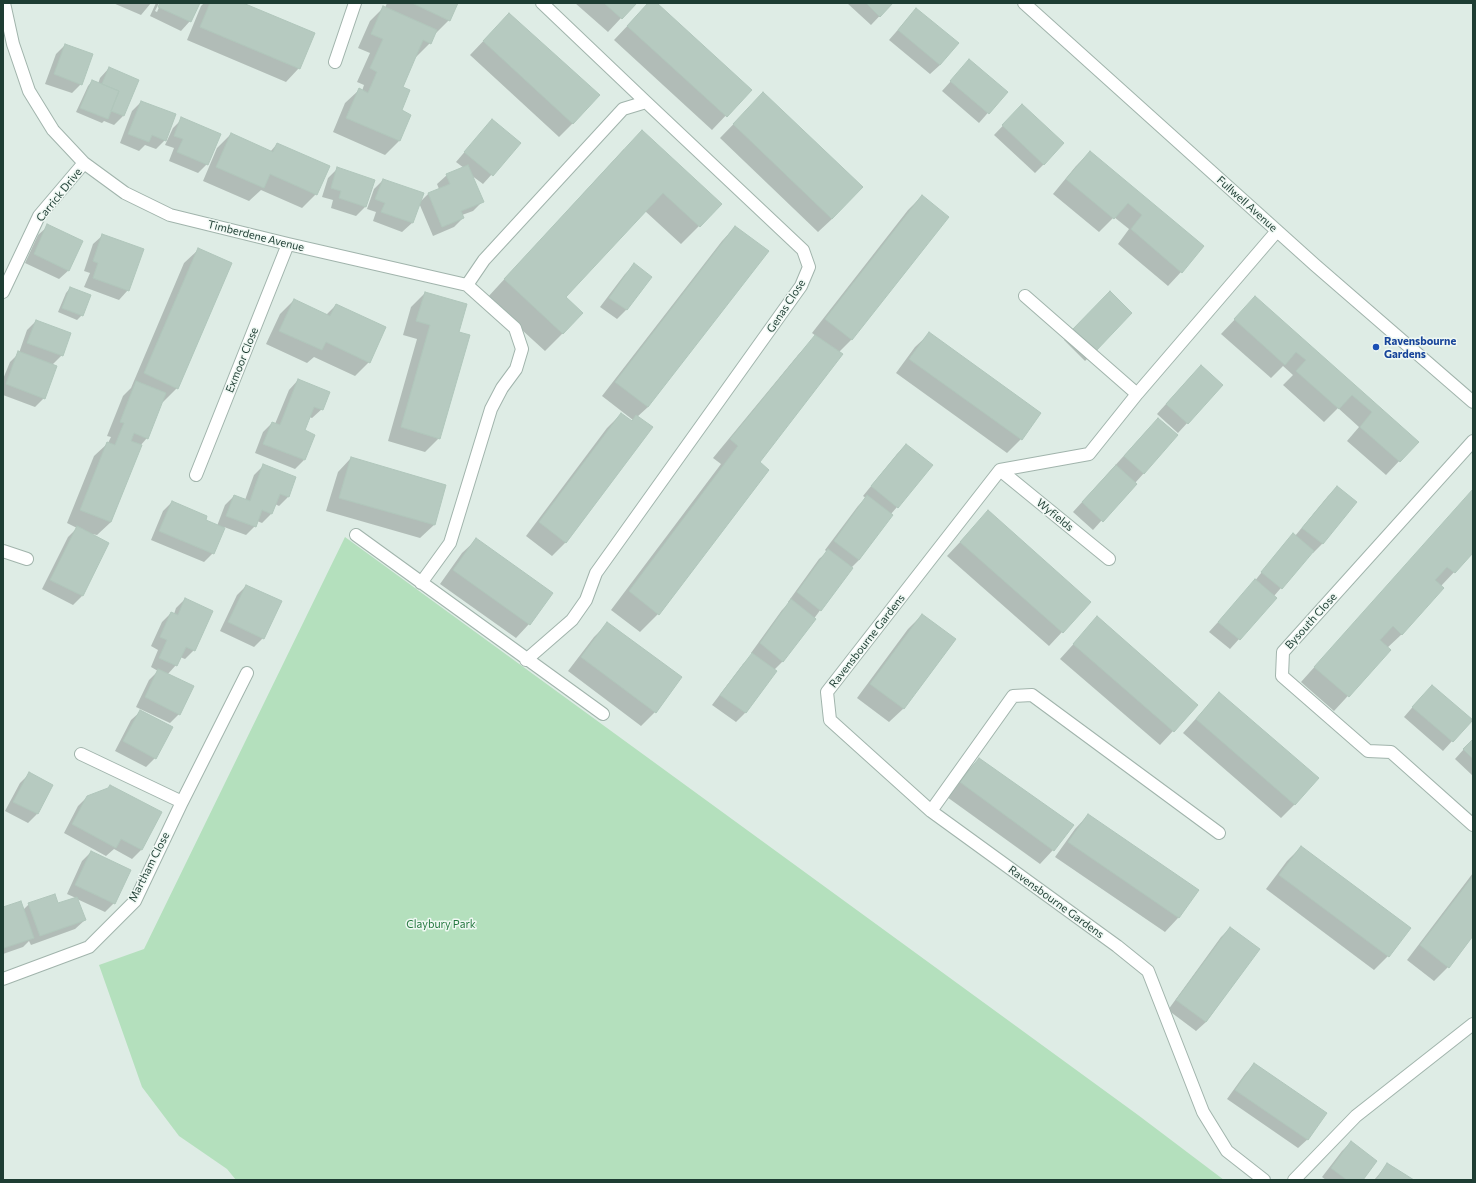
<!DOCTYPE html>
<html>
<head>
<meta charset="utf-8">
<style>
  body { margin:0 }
  #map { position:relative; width:1476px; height:1183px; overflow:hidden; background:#deece5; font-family:Commissioner,sans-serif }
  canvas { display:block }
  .frame { position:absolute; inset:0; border:4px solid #1e3d33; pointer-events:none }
</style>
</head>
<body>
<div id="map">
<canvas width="1476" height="1183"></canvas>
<div class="frame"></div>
</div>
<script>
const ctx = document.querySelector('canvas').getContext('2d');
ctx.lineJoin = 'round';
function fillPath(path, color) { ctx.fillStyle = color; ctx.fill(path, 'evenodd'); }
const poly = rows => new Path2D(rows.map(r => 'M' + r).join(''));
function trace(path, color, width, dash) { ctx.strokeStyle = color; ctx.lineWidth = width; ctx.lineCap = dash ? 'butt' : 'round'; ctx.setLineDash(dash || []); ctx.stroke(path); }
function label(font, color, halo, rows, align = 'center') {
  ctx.font = font + ' Commissioner,sans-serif'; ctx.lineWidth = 3; ctx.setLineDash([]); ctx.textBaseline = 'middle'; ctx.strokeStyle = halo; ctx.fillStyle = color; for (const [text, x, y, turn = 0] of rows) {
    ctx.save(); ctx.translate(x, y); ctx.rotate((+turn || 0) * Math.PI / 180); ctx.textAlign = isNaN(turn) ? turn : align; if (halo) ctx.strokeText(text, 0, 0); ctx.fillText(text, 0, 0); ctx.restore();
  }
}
fillPath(poly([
  [345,537,1138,1115,1224,1180,236,1180,227,1169,179,1136,142,1087,99,965,144,949]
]), '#b4e0bd');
fillPath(poly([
  [113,3,151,3,141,15],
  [156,3,159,3,155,11,157,12,161,3,198,3,190,21,181,31,150,16],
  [204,3,240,3,299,68,286,82,187,40,201,6],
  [387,3,457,3,449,20,435,34,430,43,416,57,415,56,402,87,400,111,410,115,399,141,385,155,333,132,345,103,359,90,362,91,364,85,357,82,370,53,358,48,370,21,384,7,385,8],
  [575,3,635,3,608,32],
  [649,3,656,3,750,90,712,130,614,40],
  [847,3,892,3,871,25],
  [916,9,940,65,930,74,889,40],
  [509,14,573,123,559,137,470,55],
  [65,45,81,84,72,93,45,84,56,54],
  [969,61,1006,92,979,123,942,91],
  [109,68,138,80,123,116,114,125,104,121,102,123,76,112,88,86,92,81,98,84,100,78],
  [141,102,165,140,156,149,145,145,139,151,120,143,132,111],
  [750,107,832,219,818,232,720,138],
  [1013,115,1044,164,1035,173,994,135],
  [182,119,207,164,198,173,169,161,174,148,165,145,173,128],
  [492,120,520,143,483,184,471,175,482,202,473,211,462,215,463,218,454,227,433,236,419,203,428,194,439,189,437,184,447,175,464,168,456,162],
  [231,134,270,152,277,144,316,194,302,208,261,190,249,201,203,181,217,148],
  [624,149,699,226,681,244,645,211,565,297,563,333,545,351,487,298],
  [1090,152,1203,247,1181,272,1168,286,1118,244,1129,229,1114,217,1099,232,1053,194,1076,166],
  [338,168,366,206,356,216,331,208,333,200,322,197,328,178],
  [383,180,422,193,412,223,402,232,373,221,376,212,367,209,374,189],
  [922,196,948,217,851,340,839,352,758,463,658,614,640,632,611,610,721,464,713,458,798,355,816,336,812,333,908,210],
  [48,226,69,270,59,279,25,263,38,235],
  [735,227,648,407,637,417,566,542,552,556,526,536,607,428,621,414,631,422,633,420,602,396,722,241],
  [103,235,128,290,119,300,84,287,90,273,84,271,93,244],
  [198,250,177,388,163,402,162,401,147,438,140,446,111,522,97,535,92,534,92,535,108,543,82,596,73,605,42,589,68,537,77,528,67,523,94,456,108,443,111,437,107,436,123,396,131,388,184,263],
  [634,265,651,277,626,310,617,319,600,307,625,274],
  [70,288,82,315,77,320,58,312,66,293],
  [425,293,458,333,439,438,425,452,388,441,417,339,403,335,411,307],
  [1255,298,1417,442,1386,475,1347,441,1359,427,1338,408,1324,422,1283,385,1293,375,1283,366,1271,378,1221,334],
  [294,300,326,315,336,305,369,362,355,376,314,357,307,363,266,344,280,314],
  [1100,302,1094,352,1085,361,1064,340],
  [36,321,62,355,52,365,44,398,35,407,3,395,3,379,10,362,19,353,27,330],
  [929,334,1040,414,1021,439,1007,453,896,373,915,347],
  [1192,375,1222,385,1178,433,1157,414],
  [298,380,322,409,312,418,309,417,304,431,314,435,304,460,295,469,255,453,263,432,272,423,275,424,289,390],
  [1149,428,1144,473,1093,530,1073,512],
  [906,445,897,507,891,514,859,560,851,568,783,661,774,670,775,671,745,713,736,722,712,705,743,664,753,654,751,653,782,610,789,603,788,602,819,559,827,552,825,550,858,506,866,498,863,496,897,454],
  [351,458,445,485,434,525,420,538,326,511,338,472],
  [263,466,295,478,288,497,279,506,275,504,271,514,262,523,257,521,255,526,246,535,224,527,213,553,204,562,151,540,163,511,172,502,205,520,217,526,225,505,234,496,245,500,254,475],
  [1337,487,1356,502,1322,544,1313,553,1312,552,1274,596,1276,598,1230,649,1209,632,1254,582,1284,544,1293,535,1295,536,1328,496],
  [1473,490,1473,552,1441,586,1402,634,1387,648,1390,650,1334,711,1301,682],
  [988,512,1090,602,1049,646,947,556],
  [476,540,529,624,516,638,440,584,462,553],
  [246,586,263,638,254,647,220,631,237,595],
  [185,599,194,650,185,659,180,657,176,665,167,675,179,714,170,723,136,707,149,680,158,671,151,667,158,650,151,646,162,622,171,613,174,614,176,608],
  [922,615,955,640,903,709,889,722,857,698,908,629],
  [1097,618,1173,731,1160,745,1060,659],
  [608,623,655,712,641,726,568,671,594,637],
  [1219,693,1295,804,1281,818,1183,733],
  [1423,695,1471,720,1443,751,1404,717],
  [141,711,155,758,146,767,115,751,131,720],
  [1473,739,1473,776,1455,759],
  [979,759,1053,850,1040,864,947,797,965,773],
  [29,774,52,785,37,814,28,823,5,811,20,783],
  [87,797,161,813,141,850,132,859,114,849,106,856,64,833,78,806],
  [1088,815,1197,890,1178,918,1165,932,1055,857,1075,829],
  [1301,847,1409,928,1388,956,1374,970,1266,889,1287,861],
  [91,852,114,903,105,912,77,899,85,920,75,929,31,945,29,941,23,947,3,954,3,908,23,910,29,904,57,904,76,898,67,894,82,861],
  [1473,873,1473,934,1448,967,1434,981,1407,960],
  [1230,928,1259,949,1206,1022,1196,1031,1168,1010,1221,937],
  [1254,1064,1308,1139,1298,1148,1227,1099,1245,1074],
  [1351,1142,1361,1180,1326,1180,1322,1177,1342,1151],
  [1388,1164,1412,1180,1374,1180]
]), '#0003');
const building = poly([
  [160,3,200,3,191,22,158,7,160,3],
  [210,3,243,3,315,33,300,69,200,27,210,3],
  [412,3,458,3,450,21,412,3],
  [604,3,637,3,622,19,604,3],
  [648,3,657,3,752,90,727,117,627,26,648,3],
  [866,3,893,3,880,17,866,3],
  [383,6,437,30,431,44,423,40,403,87,410,90,402,110,411,115,400,141,346,118,359,88,368,93,377,72,370,68,383,39,371,34,383,6],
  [916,8,959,43,940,65,898,30,916,8],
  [509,13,600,95,573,124,483,41,509,13],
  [65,44,93,54,82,85,54,74,65,44],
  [969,59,1008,92,989,114,950,81,969,59],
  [109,67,139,80,124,116,111,111,119,91,102,84,109,67],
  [92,80,119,91,108,119,80,108,92,80],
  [763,92,863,187,832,219,733,124,763,92],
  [141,101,176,114,166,141,152,135,149,142,128,134,141,101],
  [1022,104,1064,143,1044,165,1002,125,1022,104],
  [181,117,221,134,208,165,177,152,183,139,174,136,181,117],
  [492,119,521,143,493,176,464,152,492,119],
  [642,130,722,204,700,227,663,193,566,297,583,313,563,334,504,279,642,130],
  [231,133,273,152,277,143,330,166,317,195,270,174,264,188,216,167,231,133],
  [1090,151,1204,246,1182,273,1131,229,1142,215,1128,203,1114,219,1066,179,1090,151],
  [468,165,484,202,461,211,464,218,442,227,428,193,450,184,446,174,468,165],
  [337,167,375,180,366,207,339,198,341,191,331,188,337,167],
  [383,179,424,193,413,223,381,212,385,203,375,199,383,179],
  [922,195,949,217,852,340,825,319,922,195],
  [47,224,83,241,69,271,34,254,47,224],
  [735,226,769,251,648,407,615,382,735,226],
  [102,234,144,249,129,291,93,278,98,263,93,261,102,234],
  [198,248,232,263,178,389,144,373,198,248],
  [634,263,652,277,627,310,609,298,634,263],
  [70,287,91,295,83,316,62,308,70,287],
  [1110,291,1132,313,1095,352,1072,330,1110,291],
  [425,292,467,304,459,332,470,335,440,439,401,427,430,325,416,321,425,292],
  [1255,296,1419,442,1400,462,1360,427,1372,412,1352,395,1339,409,1296,371,1306,360,1296,352,1285,365,1234,319,1255,296],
  [294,299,330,316,336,304,386,327,370,363,326,342,322,350,279,331,294,299],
  [36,320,71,333,63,356,27,343,36,320],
  [929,332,1041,413,1022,440,909,359,929,332],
  [815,335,843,354,760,462,769,470,659,615,629,591,738,446,730,439,815,335],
  [18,351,57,366,45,399,6,384,18,351],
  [1201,365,1223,385,1188,424,1166,404,1201,365],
  [298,379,330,392,323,410,314,407,305,430,315,435,305,460,263,444,272,422,280,425,298,379],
  [136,381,166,393,148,439,134,433,131,441,142,445,111,522,80,510,107,442,115,445,124,423,120,422,136,381],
  [621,413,632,421,636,415,653,427,566,543,539,522,621,413],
  [1158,418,1178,435,1144,474,1124,456,1158,418],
  [906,444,933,465,898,508,871,486,906,444],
  [351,457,446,485,435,525,339,498,351,457],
  [263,464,296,477,289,497,280,494,272,514,262,510,256,527,226,516,234,495,250,501,263,464],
  [1116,465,1137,484,1103,522,1082,502,1116,465],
  [1337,486,1357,502,1323,544,1302,528,1337,486],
  [1473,489,1473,553,1455,573,1447,567,1435,580,1444,588,1402,635,1393,626,1380,640,1391,650,1349,697,1314,667,1473,489],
  [867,495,893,515,859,560,834,541,867,495],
  [172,501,207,516,206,520,225,528,214,554,159,531,172,501],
  [988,510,1091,602,1063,633,960,542,988,510],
  [77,526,109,543,83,596,50,580,77,526],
  [1293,533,1314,551,1282,589,1261,572,1293,533],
  [476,538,553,593,530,625,453,570,476,538],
  [828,549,853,568,821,611,797,592,828,549],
  [1255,579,1277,598,1240,640,1218,622,1255,579],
  [246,585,282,601,264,639,228,622,246,585],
  [185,598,213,611,195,651,186,647,177,666,159,658,167,640,160,637,171,612,178,615,185,598],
  [791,599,816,619,783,662,760,643,791,599],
  [922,614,956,639,904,709,870,684,922,614],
  [1097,616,1198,705,1174,732,1073,644,1097,616],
  [607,622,682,677,656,713,581,657,607,622],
  [752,653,777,671,746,713,720,695,752,653],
  [158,669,194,686,180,715,145,697,158,669],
  [1432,685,1473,720,1453,742,1412,707,1432,685],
  [1219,692,1319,778,1295,805,1196,719,1219,692],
  [140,710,173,727,156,759,123,741,140,710],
  [1473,739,1473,759,1463,749,1473,739],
  [979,758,1074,825,1054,851,960,782,979,758],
  [29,772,53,785,38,814,13,802,29,772],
  [110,785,162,812,142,850,121,839,116,848,72,824,87,796,108,788,110,785],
  [1088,814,1199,890,1179,918,1068,842,1088,814],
  [1301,846,1411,928,1389,957,1279,875,1301,846],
  [91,851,131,870,115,904,75,885,91,851],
  [1473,876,1473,936,1449,968,1420,945,1473,876],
  [55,894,58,903,77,897,86,920,40,936,28,903,55,894],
  [21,901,34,938,4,948,3,944,3,907,21,901],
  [1230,927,1260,949,1206,1022,1176,1000,1230,927],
  [1254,1063,1327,1113,1308,1140,1235,1090,1254,1063],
  [1351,1141,1377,1161,1363,1180,1347,1180,1331,1168,1351,1141],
  [1387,1163,1414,1180,1376,1180,1387,1163]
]);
fillPath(building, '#b6cac0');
trace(building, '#b0c6bb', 1);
const minor = poly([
  [4,3,13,44,29,91,53,130,84,163,125,193,170,215,288,244,467,285,515,328,522,349,516,369,502,388,491,409,450,543,421,583],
  [542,3,646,102],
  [1024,3,1315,265,1473,402],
  [335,62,355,3],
  [467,285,484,260,623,109,646,102,803,250,809,267,801,286,596,573,586,600,572,620,526,660],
  [3,292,39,216,84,163],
  [1025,296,1137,394],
  [1473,441,1283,652,1282,676,1368,751,1391,752,1473,825],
  [1000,470,1109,559],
  [196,475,288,244],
  [356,535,603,714],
  [3,551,27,559],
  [81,754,182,802],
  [931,811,1013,696,1032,695,1219,833],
  [3,979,89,947,135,901,182,802,247,673],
  [1264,1180,1227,1151,1203,1112,1148,971,1117,946,931,811,830,720,827,692,1000,470,1089,454,1137,394,1277,231],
  [1294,1180,1356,1116,1473,1024]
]);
trace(minor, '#a1b4ac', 14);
trace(minor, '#fff', 12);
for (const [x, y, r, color] of [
  [1376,347,4,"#1a4fb4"]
]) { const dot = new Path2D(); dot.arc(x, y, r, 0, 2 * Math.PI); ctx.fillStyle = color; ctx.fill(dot); trace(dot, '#eff8f3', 1.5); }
label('11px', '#1e3d33', '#eff8f3', [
  ["Carrick Drive",59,195,-51],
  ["Fullwell Avenue",1247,204,42],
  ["Timberdene Avenue",256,236,14],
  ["Genas Close",786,306,-57],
  ["Exmoor Close",242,360,-68],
  ["Wyfields",1055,515,39],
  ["Bysouth Close",1311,621,-48],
  ["Ravensbourne Gardens",867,641,-52],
  ["Martham Close",149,867,-63],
  ["Ravensbourne Gardens",1056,902,36]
]);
label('bold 11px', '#164399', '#eff8f3', [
  ["Ravensbourne",1384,341],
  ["Gardens",1384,354]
], 'left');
label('11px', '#24783f', '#eff8f3', [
  ["Claybury Park",441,924]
]);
</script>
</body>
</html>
